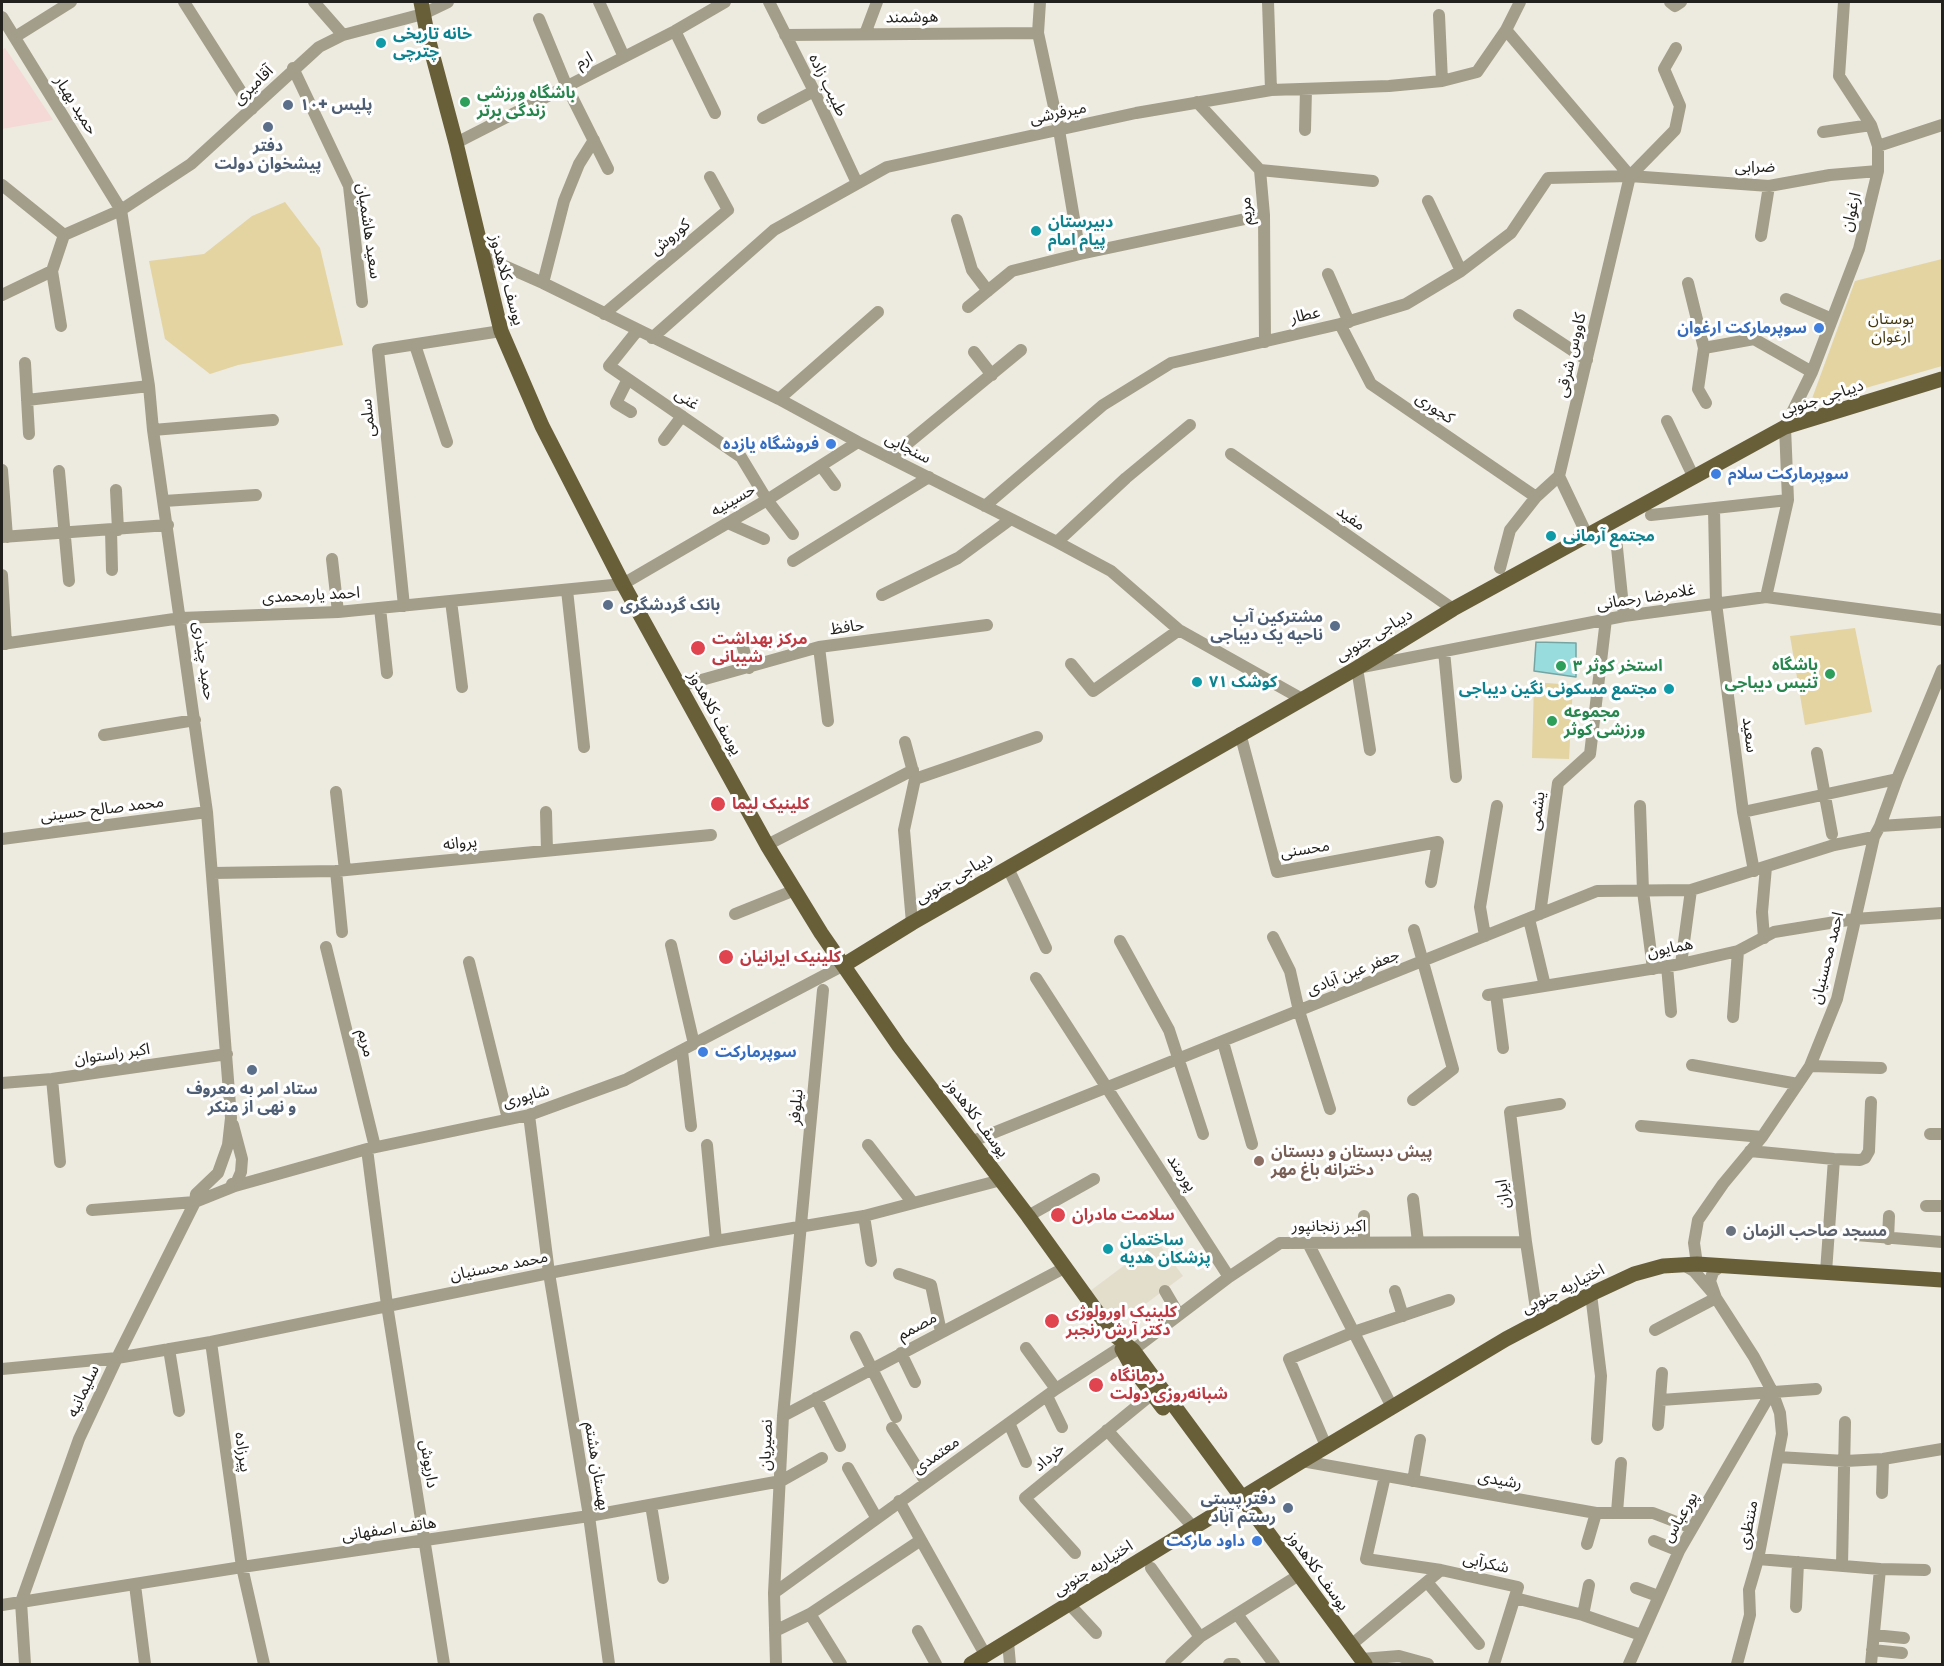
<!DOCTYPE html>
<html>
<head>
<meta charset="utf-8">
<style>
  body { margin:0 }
  #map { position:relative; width:1944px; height:1666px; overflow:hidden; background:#edeae0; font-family:"Golos Text",sans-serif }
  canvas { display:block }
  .frame { position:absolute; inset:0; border:3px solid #22211d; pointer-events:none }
</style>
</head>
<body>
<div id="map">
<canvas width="1944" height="1666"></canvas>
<div class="frame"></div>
</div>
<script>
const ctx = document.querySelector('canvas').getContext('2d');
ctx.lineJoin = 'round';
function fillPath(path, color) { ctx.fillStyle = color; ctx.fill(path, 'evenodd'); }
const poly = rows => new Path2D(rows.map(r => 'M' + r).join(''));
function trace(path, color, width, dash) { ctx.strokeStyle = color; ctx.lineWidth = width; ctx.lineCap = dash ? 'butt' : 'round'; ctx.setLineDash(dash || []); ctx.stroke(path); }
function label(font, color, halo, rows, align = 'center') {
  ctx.font = font + ' "Golos Text","Noto Sans Arabic",sans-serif'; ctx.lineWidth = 6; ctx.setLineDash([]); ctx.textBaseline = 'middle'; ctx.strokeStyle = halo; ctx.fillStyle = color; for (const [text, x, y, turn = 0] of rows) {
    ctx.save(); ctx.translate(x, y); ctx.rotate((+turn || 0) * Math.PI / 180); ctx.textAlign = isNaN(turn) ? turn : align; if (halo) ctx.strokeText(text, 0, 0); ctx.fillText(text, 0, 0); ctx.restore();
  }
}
fillPath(poly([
  [1157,1241,1183,1276,1112,1329,1086,1294]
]), '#e3decc');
fillPath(poly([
  [5,48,53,120,2,129,2,50]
]), '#f4d9d6');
fillPath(poly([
  [285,202,320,248,343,345,238,365,210,374,165,339,149,261,204,254,252,216],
  [1942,259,1942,366,1810,404,1855,281],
  [1855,628,1872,712,1805,725,1790,636],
  [1534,682,1573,685,1569,759,1532,758]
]), '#e3d4a2');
const water = poly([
  [1536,642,1576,643,1576,677,1534,671,1536,642]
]);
fillPath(water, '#99dcdd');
trace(water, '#75a4a3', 1.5);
trace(poly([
  [184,2,252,109],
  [314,2,343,35],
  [599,2,624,57],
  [769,2,814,91,857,183],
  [1040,2,1038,33,1059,130,1080,254],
  [1268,2,1271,90],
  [1670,2,1675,6,1681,2],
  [1439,15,1442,81],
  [2,17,121,210,149,386,153,430,207,812,231,1118,228,1145,218,1173,196,1194,195,1202,117,1358,79,1439,21,1602,25,1664],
  [539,19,567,87,608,169],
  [1506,30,1630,176],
  [675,31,715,113],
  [865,34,877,2],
  [785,35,1038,33],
  [15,37,71,2],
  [293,68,349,186,362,302],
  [1197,102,1260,170,1264,215,1265,342],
  [763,118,814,91],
  [1305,130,1306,89],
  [1823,132,1871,125],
  [456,143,675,31,725,2],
  [1878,146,1942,125],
  [1260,170,1373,181],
  [1630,176,1675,130,1680,106,1664,69,1676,48],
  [2,185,64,235],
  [1428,201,1461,271],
  [957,220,972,270,988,291],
  [1761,236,1769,186],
  [482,256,543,283,779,399,858,442,1057,542,1111,571,1179,630,1302,699],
  [52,271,61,326],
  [1328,274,1349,322],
  [543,283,564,201,579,164,594,140],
  [1688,283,1704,348,1698,389,1706,403],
  [2,295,52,271,64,235,121,210,191,164,319,47,343,35,423,14,448,2],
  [1786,299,1832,319],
  [968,307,1012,271,1080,254,1264,215],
  [604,314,728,210,710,177],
  [1519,315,1587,360],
  [1340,324,1371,384,1536,497],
  [637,331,609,366,741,457,767,500,793,534],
  [652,338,774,230,887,167,1136,113,1271,90,1389,86,1442,81,1477,72,1506,30,1520,2],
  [415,345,447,442],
  [1704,348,1754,339,1812,372],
  [974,352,992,375],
  [25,363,29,434],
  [628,379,616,403,631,412],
  [779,399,878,312],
  [27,400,149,386],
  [1667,421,1694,478],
  [153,430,273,420],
  [664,440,682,416],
  [1231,454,1453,609],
  [891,457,1021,350],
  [821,466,835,485],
  [2,470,7,537],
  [59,471,69,581],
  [116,490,118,530],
  [164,501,256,495],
  [985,506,1103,405,1171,363,1340,324,1406,304,1461,271,1511,233,1548,178,1630,176,1769,186,1830,175,1878,171],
  [1714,509,1716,603,1743,812,1754,871],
  [1651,515,1788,500],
  [728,523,764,539],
  [111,530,112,570],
  [2,537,168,525],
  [1588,537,1559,476,1630,176],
  [1616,538,1624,616],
  [1057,542,1126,478,1190,425],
  [332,559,338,612],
  [793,561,929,477],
  [1500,568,1510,530,1536,497,1559,476],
  [2,575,6,644],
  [567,590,584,747],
  [882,595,958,558,1011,519],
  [1766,597,1788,500,1785,427,1812,372,1859,249,1878,171,1878,146,1871,125,1839,76,1844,2],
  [451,601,462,687],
  [404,606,378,350,501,331],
  [380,608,387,673],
  [2,644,181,618,338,612,623,584,767,500,858,442],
  [742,644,749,668],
  [819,647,828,721],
  [1444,651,1456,777],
  [1071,664,1093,691,1179,630],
  [680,686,819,647,987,625],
  [1240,733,1277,872,1438,842,1431,882],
  [104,735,195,720],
  [905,742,915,779,904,830,912,923],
  [1370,750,1357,668,1624,616,1766,597,1942,620],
  [1817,753,1832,834],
  [915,779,1037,737],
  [336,792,345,870],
  [1640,806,1643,891,1653,969],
  [546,812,547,851],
  [1743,812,1897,779],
  [1880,826,1942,822],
  [2,839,207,812],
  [767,845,913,770],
  [1008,868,1046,948],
  [336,871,342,932],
  [213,873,336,871,711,835],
  [735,914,795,890],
  [1540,914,1558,783,1590,754,1606,619],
  [1529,919,1545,986],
  [1485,936,1480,907,1497,806],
  [1273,937,1290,971,1299,1011,1330,1109],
  [1764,938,1762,912,1766,867],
  [1120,941,1169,1030,1203,1134],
  [671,945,694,1044],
  [326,947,375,1147],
  [469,962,508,1119],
  [1681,964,1691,890],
  [1667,966,1671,1012],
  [1036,978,1229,1277],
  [1496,994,1503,1048],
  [1488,995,1681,964,1738,951,1774,932,1854,919,1942,913],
  [1733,1017,1738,951],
  [1223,1042,1252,1144],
  [682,1051,691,1126],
  [1692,1065,1798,1084],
  [1810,1066,1881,1068],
  [52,1079,60,1162],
  [2,1083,52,1079,227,1054],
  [1413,1100,1453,1069,1414,930],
  [529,1115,549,1273,589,1516,609,1664],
  [1641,1126,1762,1137],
  [1930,1134,1942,1134],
  [973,1141,1597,891,1691,890,1834,845,1874,837],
  [707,1145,716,1241],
  [868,1145,913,1203],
  [367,1149,387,1305,444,1664],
  [1750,1151,1834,1159,1860,1160,1865,1158,1869,1151,1871,1102],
  [232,1184,235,1186,241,1172,242,1159,233,1125],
  [1413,1199,1418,1242],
  [1926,1206,1942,1206],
  [92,1210,195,1202,235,1186,367,1149,529,1115,625,1080,844,965],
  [864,1216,871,1261],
  [1028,1216,1094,1179],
  [1364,1216,1364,1242],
  [1856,1235,1942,1242],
  [1888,1239,1889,1216],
  [1308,1243,1392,1407],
  [1697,1264,1694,1243,1698,1220,1723,1184,1762,1137,1810,1066,1837,999,1874,837,1880,826,1897,779,1942,670],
  [1684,1265,1694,1271,1712,1292],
  [1721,1266,1713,1272,1710,1281,1716,1298,1754,1357,1772,1391,1780,1413,1782,1434,1758,1559,1749,1590,1750,1615,1737,1664],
  [1826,1272,1834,1159],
  [899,1274,931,1285,941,1332],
  [1165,1291,1179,1315],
  [1395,1291,1403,1316],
  [1591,1294,1601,1376,1597,1439],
  [1538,1322,1526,1242,1510,1112,1560,1104],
  [1655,1330,1716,1298],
  [856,1337,896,1417],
  [211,1342,242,1567,264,1664],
  [1026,1348,1056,1389],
  [169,1349,179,1411],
  [1133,1350,1229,1277,1280,1243,1526,1242],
  [901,1353,915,1382],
  [2,1369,117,1358,211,1342,549,1273,716,1241,864,1216,1001,1180],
  [1047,1396,1062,1427],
  [816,1398,840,1446],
  [1661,1400,1816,1389],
  [783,1416,1066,1267],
  [1009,1423,1026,1462],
  [1658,1425,1662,1373],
  [892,1428,926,1482],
  [1107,1430,1193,1527],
  [1326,1446,1289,1359,1354,1332,1449,1300],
  [1778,1457,1845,1461,1883,1459,1942,1449],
  [1302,1461,1596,1513,1653,1513,1692,1528],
  [848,1468,876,1517],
  [1385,1476,1366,1559,1441,1570,1518,1587,1494,1664],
  [1413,1481,1420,1440],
  [1882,1493,1883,1459],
  [899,1501,986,1656],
  [651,1505,663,1578],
  [1617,1512,1621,1463],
  [1654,1541,1679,1551],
  [1587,1544,1596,1513],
  [1075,1553,1025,1498,1152,1394],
  [1758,1559,1880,1569,1925,1570],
  [1842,1565,1845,1422],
  [1151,1568,1200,1637],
  [1427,1582,1479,1644],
  [135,1585,145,1664],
  [1636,1588,1658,1596],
  [774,1593,1056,1389,1121,1347],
  [1515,1598,1583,1615,1641,1635],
  [1069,1604,1096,1633],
  [2,1605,242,1567,589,1516,781,1481,822,1458],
  [1796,1607,1798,1562],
  [810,1614,841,1664],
  [1237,1614,1274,1664],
  [1583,1615,1589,1585],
  [775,1631,810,1614,921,1540],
  [918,1631,936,1664],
  [1874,1635,1904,1638],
  [1008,1642,1010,1664],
  [1351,1645,1441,1570],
  [1872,1650,1902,1653],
  [1362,1659,1399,1656,1428,1664],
  [776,1664,774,1593,783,1416,823,990],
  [1171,1664,1200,1637,1299,1575],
  [1229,1664,1235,1664],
  [1629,1664,1679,1551,1772,1391],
  [1871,1664,1880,1569]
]), '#a39e89', 12);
trace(poly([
  [421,2,428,38,456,143,501,331,542,426,623,584,767,845,821,933,899,1046,1028,1216,1113,1334,1133,1350,1365,1664],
  [844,965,912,923,1357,668,1453,609,1785,427,1942,379],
  [1122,1349,1132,1367,1163,1408],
  [971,1664,1302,1461,1506,1339,1591,1294,1634,1274,1663,1266,1697,1264,1942,1280]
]), '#685f39', 15);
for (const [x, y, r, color] of [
  [381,43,6,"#0f9aa8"],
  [465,102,6,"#2e9e5b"],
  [288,105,6,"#5c6f8a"],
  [268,127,6,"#5c6f8a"],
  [1036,231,6,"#0f9aa8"],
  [1819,328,6,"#3f7fe0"],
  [831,444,6,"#3f7fe0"],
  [1716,474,6,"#3f7fe0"],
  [1551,536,6,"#0f9aa8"],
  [608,605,6,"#5c6f8a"],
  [1335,626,6,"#5c6f8a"],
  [698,648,8,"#e0444e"],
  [1561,666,6,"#2e9e5b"],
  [1830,674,6,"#2e9e5b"],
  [1197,682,6,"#0f9aa8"],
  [1669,689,6,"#0f9aa8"],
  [1552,721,6,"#2e9e5b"],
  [718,804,8,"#e0444e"],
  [726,957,8,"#e0444e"],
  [703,1052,6,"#3f7fe0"],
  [252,1070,6,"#5c6f8a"],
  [1259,1161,6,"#8d6e63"],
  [1058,1215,8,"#e0444e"],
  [1731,1231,6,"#6b7280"],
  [1108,1249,6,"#0f9aa8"],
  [1052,1321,8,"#e0444e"],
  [1096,1385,8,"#e0444e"],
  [1288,1508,6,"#5c6f8a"],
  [1257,1541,6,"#3f7fe0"]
]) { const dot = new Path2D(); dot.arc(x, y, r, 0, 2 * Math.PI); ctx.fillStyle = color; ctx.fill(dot); trace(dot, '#fff', 2); }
label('16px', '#22211d', '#fff', [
  ["هوشمند",912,17,-1],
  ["ارم",584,60,-28],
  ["آقامیری",253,85,-44],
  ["طبیب زاده",828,85,64],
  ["حمید بهیار",76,105,58],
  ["میرفرشی",1058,113,-12],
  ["ضرابی",1755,167],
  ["مریم",1246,211,-94],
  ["ارغوان",1851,212,-76],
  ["سعید هاشمیان",369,231,82],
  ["کوروش",670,237,-40],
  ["یوسف کلاهدوز",507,280,75],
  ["عطار",1305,315,-13],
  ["کاووس شرقی",1571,355,-77],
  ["دیباجی جنوبی",1822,398,-18],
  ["غنی",687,399,35],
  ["کجوری",1435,408,34],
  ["سلمی",368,418,-96],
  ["سنجابی",908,448,27],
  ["حسینیه",733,500,-30],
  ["مفید",1351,518,35],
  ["احمد یارمحمدی",311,595,-3],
  ["غلامرضا رحمانی",1646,597,-9],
  ["حافظ",847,627,-8],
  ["دیباجی جنوبی",1374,635,-31],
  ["حمید چیذری",204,661,82],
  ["یوسف کلاهدوز",715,713,61],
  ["سعید",1750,735,83],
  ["محمد صالح حسینی",102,809,-7],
  ["یشمی",1537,811,-82],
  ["پروانه",460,843,-5],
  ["محسنی",1305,849,-9],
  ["دیباجی جنوبی",954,878,-30],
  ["همایون",1670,948,-11],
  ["احمد محسنیان",1827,958,-76],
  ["جعفر عین آبادی",1353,972,-22],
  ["مریم",366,1043,76],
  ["اکبر راستوان",112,1054,-8],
  ["شاپوری",526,1096,-16],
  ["نیلوفر",796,1107,-85],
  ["یوسف کلاهدوز",977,1118,53],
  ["پورمند",1182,1173,57],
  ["ایران",1503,1194,-97],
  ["اکبر زنجانپور",1329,1226],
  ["محمد محسنیان",499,1266,-11],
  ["اختیاریه جنوبی",1563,1289,-27],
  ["مصمم",917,1326,-28],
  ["سلیمانیه",83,1391,-65],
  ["نصیریان",766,1445,-88],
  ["پیرزاده",243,1452,82],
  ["معتمدی",936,1455,-35],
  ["خرداد",1049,1457,-40],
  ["داریوش",429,1464,81],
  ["بهستان هشتم",597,1466,81],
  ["رشیدی",1500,1480,10],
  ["پورعباس",1680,1517,-60],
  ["منتظری",1748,1525,-79],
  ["هاتف اصفهانی",389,1529,-8],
  ["شکرآبی",1486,1563,12],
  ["اختیاریه جنوبی",1093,1568,-32],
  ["یوسف کلاهدوز",1318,1571,54]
]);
label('bold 16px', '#0d838f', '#fff', [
  ["خانه تاریخی",393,34],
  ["چترچی",393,52],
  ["دبیرستان",1048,222],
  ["پیام امام",1048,240],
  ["مجتمع آرمانی",1563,536],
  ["کوشک ۷۱",1209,682],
  ["مجتمع مسکونی نگین دیباجی",1657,689,"right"],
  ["ساختمان",1120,1240],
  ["پزشکان هدیه",1120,1258]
], 'left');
label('bold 16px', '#27864d', '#fff', [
  ["باشگاه ورزشی",477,93],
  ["زندگی برتر",477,111],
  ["باشگاه",1818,665,"right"],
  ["تنیس دیباجی",1818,683,"right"],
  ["استخر کوثر ۳",1573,666],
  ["مجموعه",1564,712],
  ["ورزشی کوثر",1564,730]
], 'left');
label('bold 16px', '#4e5e75', '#fff', [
  ["پلیس +۱۰",300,105],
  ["دفتر",268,146,"center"],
  ["پیشخوان دولت",268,164,"center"],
  ["بانک گردشگری",620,605],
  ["مشترکین آب",1323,617,"right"],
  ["ناحیه یک دیباجی",1323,635,"right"],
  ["ستاد امر به معروف",252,1089,"center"],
  ["و نهی از منکر",252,1107,"center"],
  ["دفتر پستی",1276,1499,"right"],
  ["رستم آباد",1276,1517,"right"]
], 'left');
label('16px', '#443810', '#fff', [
  ["بوستان",1891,319],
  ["ارغوان",1891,337]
]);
label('bold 16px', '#366cbe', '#fff', [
  ["سوپرمارکت ارغوان",1807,328],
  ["فروشگاه یازده",819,444],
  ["سوپرمارکت سلام",1728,474,"left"],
  ["سوپرمارکت",715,1052,"left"],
  ["داود مارکت",1245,1541]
], 'right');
label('bold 16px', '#be3a42', '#fff', [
  ["مرکز بهداشت",712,639],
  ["شیبانی",712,657],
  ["کلینیک لیما",732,804],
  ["کلینیک ایرانیان",740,957],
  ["سلامت مادران",1072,1215],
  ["کلینیک اورولوژی",1066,1312],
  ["دکتر آرش رنجبر",1066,1330],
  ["درمانگاه",1110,1376],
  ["شبانه‌روزی دولت",1110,1394]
], 'left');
label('bold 16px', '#785e54', '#fff', [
  ["پیش دبستان و دبستان",1271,1152],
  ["دخترانه باغ مهر",1271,1170]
], 'left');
label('bold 16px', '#5b616d', '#fff', [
  ["مسجد صاحب الزمان",1743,1231]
], 'left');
</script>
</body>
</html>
